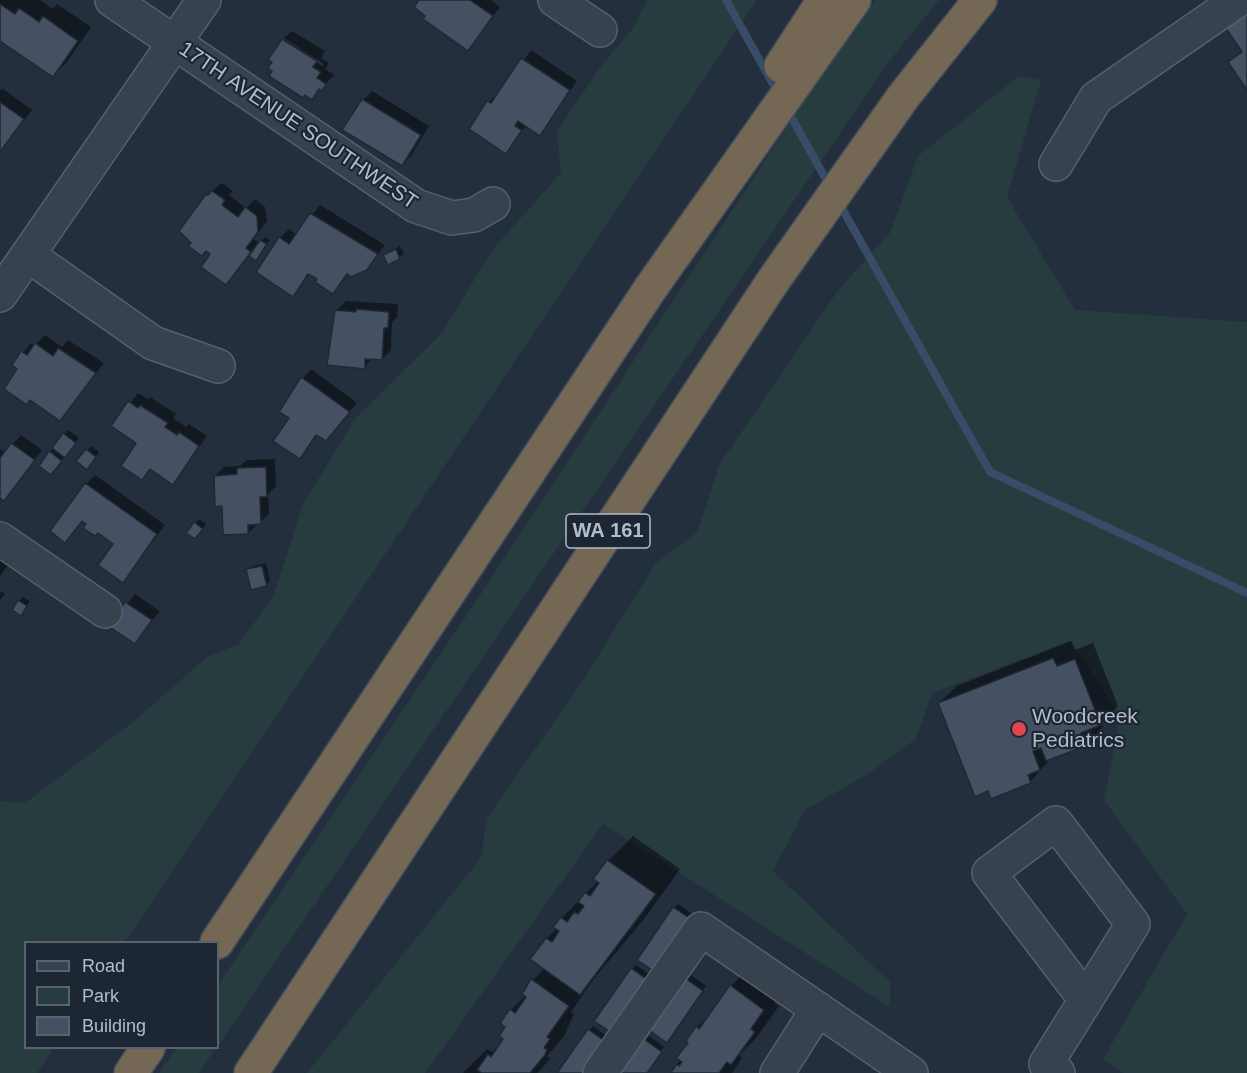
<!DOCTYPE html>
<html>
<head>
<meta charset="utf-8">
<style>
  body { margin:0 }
  #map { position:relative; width:1247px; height:1073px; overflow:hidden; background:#242f3e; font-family:Arial,sans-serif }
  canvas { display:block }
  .legend { position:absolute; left:24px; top:941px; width:195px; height:108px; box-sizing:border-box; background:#1d2633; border:2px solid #59626f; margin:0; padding:8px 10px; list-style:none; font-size:18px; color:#b4bcc9 }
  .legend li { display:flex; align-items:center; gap:12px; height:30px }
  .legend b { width:30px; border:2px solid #59626f }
</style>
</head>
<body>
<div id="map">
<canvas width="1247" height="1073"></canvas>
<ul class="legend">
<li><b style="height:8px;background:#38414e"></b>Road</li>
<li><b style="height:16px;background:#263c3f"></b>Park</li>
<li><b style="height:16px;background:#455162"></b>Building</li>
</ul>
</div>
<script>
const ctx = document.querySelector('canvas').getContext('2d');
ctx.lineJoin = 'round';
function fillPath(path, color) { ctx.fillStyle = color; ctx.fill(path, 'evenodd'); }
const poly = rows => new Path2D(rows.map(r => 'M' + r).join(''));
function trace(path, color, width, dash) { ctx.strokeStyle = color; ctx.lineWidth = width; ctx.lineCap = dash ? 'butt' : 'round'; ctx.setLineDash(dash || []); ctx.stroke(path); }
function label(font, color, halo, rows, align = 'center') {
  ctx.font = font + ' Arial,sans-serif'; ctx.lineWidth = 4.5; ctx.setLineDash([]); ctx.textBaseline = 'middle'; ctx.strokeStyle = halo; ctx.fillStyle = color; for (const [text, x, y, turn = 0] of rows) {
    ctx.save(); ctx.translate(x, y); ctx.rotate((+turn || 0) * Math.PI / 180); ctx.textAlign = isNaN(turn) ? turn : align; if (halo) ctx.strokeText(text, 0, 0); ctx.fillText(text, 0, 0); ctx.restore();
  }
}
fillPath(poly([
  [647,0,757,0,125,942,26,942,26,1048,54,1048,37,1073,0,1073,0,801,25,803,133,722,207,657,239,644,274,595,303,504,355,419,442,333,493,249,561,173,557,131,602,65,633,28],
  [875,0,939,0,887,64,218,1046,218,985,481,594,809,93],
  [1019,76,1041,80,1007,197,1075,310,1247,322,1247,1073,1123,1073,1103,1059,1187,914,1104,800,1120,716,1071,641,932,693,916,739,866,775,805,810,773,871,890,982,890,1007,603,824,425,1073,307,1073,481,858,487,818,584,679,655,564,698,531,719,465,839,289,890,233,918,156],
  [176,1048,216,1048,199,1073,159,1073]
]), '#263c3f');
fillPath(poly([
  [0,0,40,0,53,9,57,4,91,27,67,62,53,75,0,39],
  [421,0,491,0,500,7,467,49,427,15],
  [292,31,325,51,321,58,329,63,325,69,334,75,312,98,274,70,274,62,270,60,283,40,322,66,324,64,284,38],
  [531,50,577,81,540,134,526,125,506,152,471,129,489,102,497,93,499,94],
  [2,88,32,110,0,151,0,91],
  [372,91,429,126,411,156,402,164,345,129,363,100],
  [222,183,233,191,229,195,246,208,255,199,265,207,267,221,254,239,260,243,265,237,270,240,256,259,249,255,226,283,212,254,207,195],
  [320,205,385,245,366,269,349,274,333,292,310,273,292,295,280,238,289,229,297,235],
  [400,246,404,254,389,263,385,255],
  [346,301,398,304,397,317,392,322,391,350,382,359,373,358,364,367,337,310],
  [45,335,62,347,68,340,104,363,59,419,31,399,27,403,19,368,14,364,31,343,35,345],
  [311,369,357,403,326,439,318,435,300,457,291,418,303,378],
  [138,393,148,399,150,397,176,414,173,418,186,427,189,424,207,436,173,483,152,468,142,478,138,442,113,426],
  [68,430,79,438,55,469,50,452],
  [21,435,42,450,4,499,0,496,0,449,5,453],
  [91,446,99,452,90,464,78,461],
  [275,459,276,486,268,494,269,514,248,533,223,505,215,476,224,467,240,466,247,460],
  [95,475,165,525,123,581,115,543,83,520,65,541,86,484],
  [199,519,206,524,199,534,188,532],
  [0,553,11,561,0,576],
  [266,563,270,581,266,585,248,570,252,566],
  [0,591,5,594,0,600],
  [135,594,160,611,135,642,111,625],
  [23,597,30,601,21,614,19,601],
  [1071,641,1075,650,1093,643,1118,706,1102,722,1103,727,1086,744,1051,758,1030,782,939,703,957,686],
  [633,836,680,869,644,919,593,980,571,1012,574,1014,564,1036,547,1056,550,1058,544,1066,537,1073,463,1073,487,1049,492,1052,505,1039,511,1010,526,995,533,980,545,968,547,939,557,928,562,918,598,881,595,879,608,861],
  [678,904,694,915,659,966,674,908],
  [756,961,788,984,774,1003,779,1006,756,1038,739,1055,742,1058,732,1073,673,1073,697,1027,712,1012,731,986],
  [636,965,651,976,616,1027,632,969],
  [691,975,706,986,671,1037,651,1030],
  [593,1026,608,1037,584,1073,559,1073],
  [649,1036,664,1047,646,1073,622,1073]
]), '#0007');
trace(poly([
  [726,0,778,93],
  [787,109,829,185],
  [839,203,990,472,1247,593]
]), '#394c67', 8);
const building = poly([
  [419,0,470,0,493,16,468,51,423,19,425,16,414,7,419,0],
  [0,4,15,14,19,8,39,22,43,16,78,41,53,77,0,41,0,4],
  [1247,10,1247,90,1228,62,1242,52,1224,25,1247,10],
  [282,39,317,61,313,67,321,72,317,78,326,84,322,91,319,89,312,100,305,95,303,98,269,76,272,71,268,68,272,62,268,60,282,39],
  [521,58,570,90,540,136,518,121,515,126,522,130,506,154,469,129,487,101,491,103,521,58],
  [362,99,421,135,402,166,342,130,362,99],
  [0,102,24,119,0,152,0,102],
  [212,191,225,200,222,205,238,217,245,207,257,216,258,232,246,248,251,252,226,285,201,267,210,254,206,251,202,256,188,246,191,243,179,231,206,194,208,195,212,191],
  [310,213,378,254,367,270,351,277,347,274,333,294,315,282,317,279,308,274,293,297,256,272,279,237,289,244,310,213],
  [260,240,267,244,256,261,249,256,260,240],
  [396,249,400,259,388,265,383,255,396,249],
  [356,309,389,312,388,328,384,328,382,360,365,359,365,369,327,365,335,310,356,312,356,309],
  [35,343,53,356,58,348,96,373,60,421,30,400,27,405,4,389,17,369,12,365,21,351,27,355,35,343],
  [301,377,350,412,326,441,316,435,300,459,273,441,289,418,279,412,301,377],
  [128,401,138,408,140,405,168,423,165,427,177,435,179,432,199,446,173,485,150,469,142,480,121,466,136,443,111,426,128,401],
  [63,433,76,443,65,458,52,448,63,433],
  [11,443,35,460,4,501,0,498,0,458,11,443],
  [86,449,96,457,87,470,76,461,86,449],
  [49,451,62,461,51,475,39,466,49,451],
  [266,467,267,497,260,497,261,524,248,525,248,534,223,535,222,506,215,507,214,476,237,474,237,468,266,467],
  [85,483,157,534,123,583,98,565,113,544,98,533,95,536,83,528,86,524,82,521,65,543,50,531,85,483],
  [194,522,203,529,195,539,186,533,194,522],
  [262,566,267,586,251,590,246,569,262,566],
  [18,600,27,606,21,616,12,610,18,600],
  [125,602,152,620,135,644,108,626,125,602],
  [1053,658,1057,666,1075,659,1101,725,1081,733,1086,746,1046,761,1041,748,1033,751,1040,770,1028,775,1031,783,991,799,988,791,975,797,938,703,1053,658],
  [607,860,656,894,580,995,530,959,546,938,552,942,559,931,553,927,561,917,567,922,574,912,578,914,584,906,578,902,585,892,590,896,599,883,593,879,607,860],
  [673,907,691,919,655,972,637,960,673,907],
  [631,968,649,981,612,1033,594,1021,631,968],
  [685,978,703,991,667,1043,649,1030,685,978],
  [531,979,569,1006,547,1037,550,1039,544,1048,547,1049,545,1055,530,1073,482,1073,477,1070,488,1054,491,1057,503,1039,499,1036,505,1027,500,1023,510,1009,515,1013,526,997,522,994,531,979],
  [730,985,764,1010,751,1029,755,1032,731,1065,727,1062,719,1073,673,1073,671,1072,677,1064,679,1066,682,1062,676,1058,688,1043,686,1041,696,1026,699,1029,730,985],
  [588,1029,606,1042,584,1073,557,1073,588,1029],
  [644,1039,662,1052,647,1073,620,1073,644,1039]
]);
fillPath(building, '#455162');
trace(building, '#1f2835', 1.5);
const minor = poly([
  [112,0,416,206,452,218,474,215,493,204],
  [555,0,600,30],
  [1056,164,1096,98,1238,0],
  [28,255,153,343,218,366],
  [0,295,204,0],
  [0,539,105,611],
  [600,1073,701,929,911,1073],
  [777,1073,818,1009],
  [1058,1073,1046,1064,1133,924,1056,823,989,873,1086,1000]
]);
const highway = poly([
  [781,66,824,0],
  [217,942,650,289,854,0],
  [131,1073,148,1048],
  [251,1073,773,281,903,97,980,0]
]);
trace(minor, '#565f6c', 36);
trace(highway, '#434c59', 36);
trace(minor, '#38414e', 33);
trace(highway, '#746855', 33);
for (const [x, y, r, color] of [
  [1019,729,8,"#e0444e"]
]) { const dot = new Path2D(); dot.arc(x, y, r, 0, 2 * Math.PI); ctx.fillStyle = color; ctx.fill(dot); trace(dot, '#1d2633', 2); }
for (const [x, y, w] of [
  [608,531,84]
]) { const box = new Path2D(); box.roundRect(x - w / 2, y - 17, w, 34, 4.5); ctx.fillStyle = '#1d2633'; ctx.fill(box); trace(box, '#b4bcc9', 1.5); }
label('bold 20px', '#b4bcc9', null, [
  ["WA 161",608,531]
]);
label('21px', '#b4bcc9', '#1d2633', [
  ["17TH AVENUE SOUTHWEST",298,126,34]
]);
label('21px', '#b4bcc9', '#1d2633', [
  ["Woodcreek",1032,717],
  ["Pediatrics",1032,741]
], 'left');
</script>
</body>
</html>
